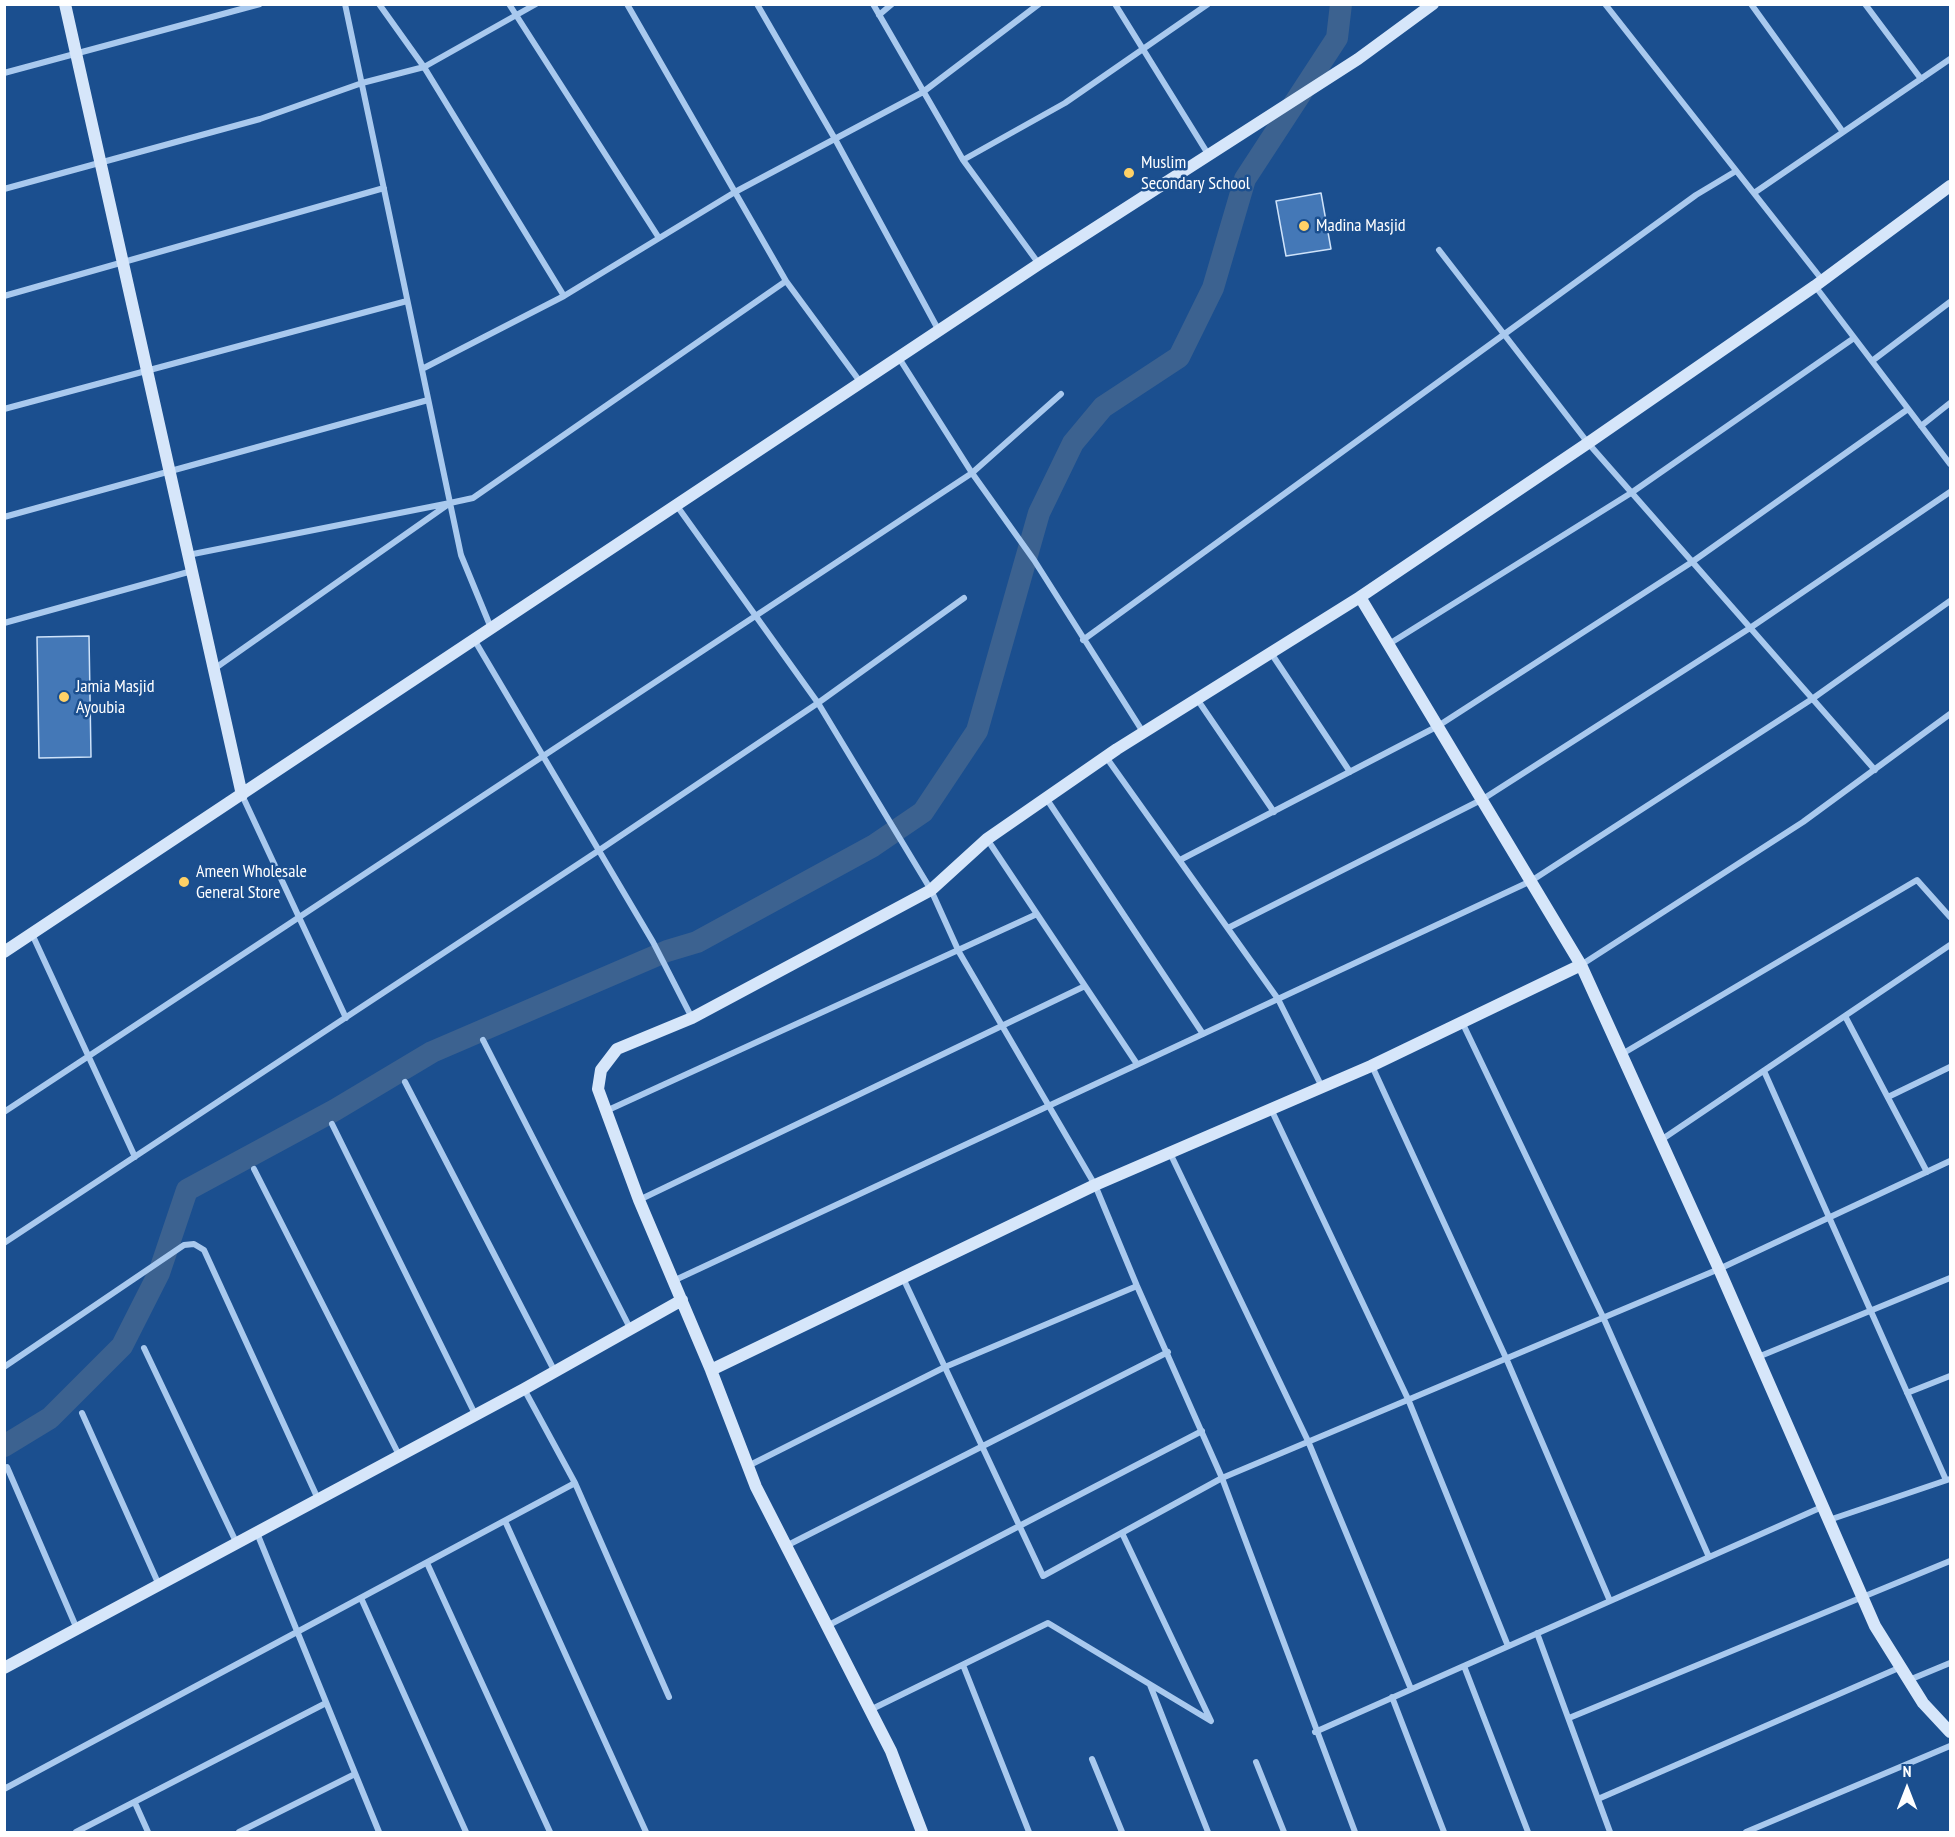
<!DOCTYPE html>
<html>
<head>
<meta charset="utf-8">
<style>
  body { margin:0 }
  #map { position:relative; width:1955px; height:1837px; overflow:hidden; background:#1b4f8f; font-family:"PT Sans Narrow",sans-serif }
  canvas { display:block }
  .frame { position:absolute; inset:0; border:6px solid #fff; pointer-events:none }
  .north { position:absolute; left:1877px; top:1759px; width:60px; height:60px; -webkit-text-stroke:4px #1b4f8f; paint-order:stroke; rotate:0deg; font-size:16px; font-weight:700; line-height:24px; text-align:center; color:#fff }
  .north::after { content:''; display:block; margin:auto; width:21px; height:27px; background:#fff; clip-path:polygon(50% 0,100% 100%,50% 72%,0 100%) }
</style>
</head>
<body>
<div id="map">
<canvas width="1955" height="1837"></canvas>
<div class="frame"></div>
<div class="north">N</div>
</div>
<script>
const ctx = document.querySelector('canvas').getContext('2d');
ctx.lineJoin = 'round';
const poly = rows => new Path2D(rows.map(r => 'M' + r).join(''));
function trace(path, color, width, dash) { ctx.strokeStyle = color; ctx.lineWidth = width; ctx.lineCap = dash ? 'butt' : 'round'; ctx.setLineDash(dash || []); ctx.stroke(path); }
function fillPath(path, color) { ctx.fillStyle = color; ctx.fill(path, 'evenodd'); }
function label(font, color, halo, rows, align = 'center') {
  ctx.font = font + ' "PT Sans Narrow",sans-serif'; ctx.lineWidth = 5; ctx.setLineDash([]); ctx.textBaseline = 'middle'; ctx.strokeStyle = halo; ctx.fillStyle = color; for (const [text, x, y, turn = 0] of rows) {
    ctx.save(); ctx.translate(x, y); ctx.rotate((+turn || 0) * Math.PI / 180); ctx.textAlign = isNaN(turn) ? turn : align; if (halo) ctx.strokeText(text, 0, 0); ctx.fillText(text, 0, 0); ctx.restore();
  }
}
trace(poly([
  [4,1446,50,1418,122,1346,159,1273,187,1190,335,1110,432,1052,667,951,697,942,873,846,923,812,977,731,1039,513,1073,443,1103,407,1179,357,1213,288,1245,179,1337,38,1341,4]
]), '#3c6290', 22);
const building = poly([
  [1321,193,1331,249,1286,256,1276,201,1321,193],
  [89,636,91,757,39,758,37,637,89,636]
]);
fillPath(building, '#4478b7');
trace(building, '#cfe3fa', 1.5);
trace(poly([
  [345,4,461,555,491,628],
  [379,4,424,67,564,296,735,192,923,92,1039,4],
  [509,4,659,238],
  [627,4,786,281],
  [757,4,835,139,939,331],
  [873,4,963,160,1039,264],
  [1115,4,1208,154],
  [1605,4,1823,281],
  [1751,4,1843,132],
  [1865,4,1921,79],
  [879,15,892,4],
  [4,73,260,4],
  [963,160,1065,103,1208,4],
  [4,189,260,119,362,83,424,67,536,4],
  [1754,193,1950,59],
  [1439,250,1588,443,1875,770],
  [1815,286,1950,464],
  [4,296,384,188],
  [899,358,972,473,1034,560,1143,732],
  [1872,361,1950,302],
  [422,369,564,296],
  [4,409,407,301],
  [1921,426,1950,403],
  [450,503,473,498,786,281,861,383],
  [677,506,818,703,931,890,959,952,1095,1185,1137,1286,1222,1478,1355,1832],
  [4,517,428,400],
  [188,555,450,503,214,669],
  [4,623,192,571],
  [1083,640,1696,195,1736,171],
  [475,641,653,942,692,1018],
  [1389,644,1631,493,1854,338],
  [1271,653,1350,772],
  [1197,699,1274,812],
  [1106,757,1278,999,1322,1087],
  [242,795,346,1018],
  [1046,798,1203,1034],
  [987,839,1137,1064],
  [1180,860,1438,726,1692,562,1908,409],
  [1228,928,1483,799,1750,628,1950,492],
  [32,934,135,1157],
  [1581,965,1803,822,1950,714],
  [1845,1016,1927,1172],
  [1462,1022,1603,1317,1709,1557],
  [483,1040,630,1328],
  [1622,1054,1917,880,1950,917],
  [1372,1066,1506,1358,1610,1601],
  [1764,1071,1946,1480],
  [405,1082,554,1370],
  [1888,1097,1950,1067],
  [1271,1109,1408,1399,1508,1646],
  [606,1111,1037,914],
  [4,1112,972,473,1061,394],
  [332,1124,475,1414],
  [1661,1140,1950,945],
  [1170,1153,1308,1441,1411,1689],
  [254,1169,399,1455],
  [639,1200,1085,986],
  [4,1243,598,851,818,703,964,598],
  [903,1278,1043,1576,1222,1478,1719,1269,1950,1161],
  [673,1281,1531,881,1812,699,1950,601],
  [144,1348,237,1544],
  [1758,1357,1950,1278],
  [4,1367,184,1245,194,1244,204,1250,318,1499],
  [1907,1393,1950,1376],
  [82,1413,159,1585],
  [748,1466,945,1367,1137,1286],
  [7,1467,77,1629],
  [575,1483,669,1697],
  [1829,1520,1950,1479],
  [505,1521,646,1832],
  [257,1533,379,1832],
  [786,1546,1168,1352],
  [427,1563,550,1832],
  [361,1598,466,1832],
  [827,1626,1202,1431],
  [1537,1633,1610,1832],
  [963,1665,1029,1832],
  [1464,1666,1528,1832],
  [1909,1680,1950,1663],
  [1150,1685,1208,1832],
  [1392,1697,1444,1832],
  [870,1710,1048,1623,1211,1721,1122,1533],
  [1569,1718,1950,1561],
  [1315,1732,1822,1507],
  [1092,1759,1122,1832],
  [1256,1762,1284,1832],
  [4,1789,575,1483,524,1389],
  [1598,1799,1901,1667],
  [135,1803,148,1832],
  [76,1832,326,1703],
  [239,1832,355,1774],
  [1746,1832,1950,1746]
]), '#a9c9ee', 6);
trace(poly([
  [65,4,242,795],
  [1360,597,1581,965,1719,1269,1875,1626,1923,1703,1950,1732],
  [4,952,1039,264,1358,59,1433,4],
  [711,1370,1095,1185,1371,1066,1581,965],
  [4,1668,524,1389,682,1300],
  [922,1832,891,1751,756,1487,711,1370,639,1200,598,1089,601,1070,617,1049,692,1018,931,890,987,839,1117,749,1360,597,1588,443,1815,286,1950,186]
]), '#d6e6fa', 12);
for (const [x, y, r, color] of [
  [1129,173,6,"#ffd166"],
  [1304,226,6,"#ffd166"],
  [64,697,6,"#ffd166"],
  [184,882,6,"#ffd166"]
]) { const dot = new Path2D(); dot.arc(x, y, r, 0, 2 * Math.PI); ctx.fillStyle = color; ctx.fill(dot); trace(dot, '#1b4f8f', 2); }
label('18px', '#fff', '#1b4f8f', [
  ["Muslim",1141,163],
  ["Secondary School",1141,184],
  ["Madina Masjid",1316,226],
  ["Jamia Masjid",76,687],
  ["Ayoubia",76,708],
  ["Ameen Wholesale",196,872],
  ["General Store",196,893]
], 'left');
</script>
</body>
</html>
